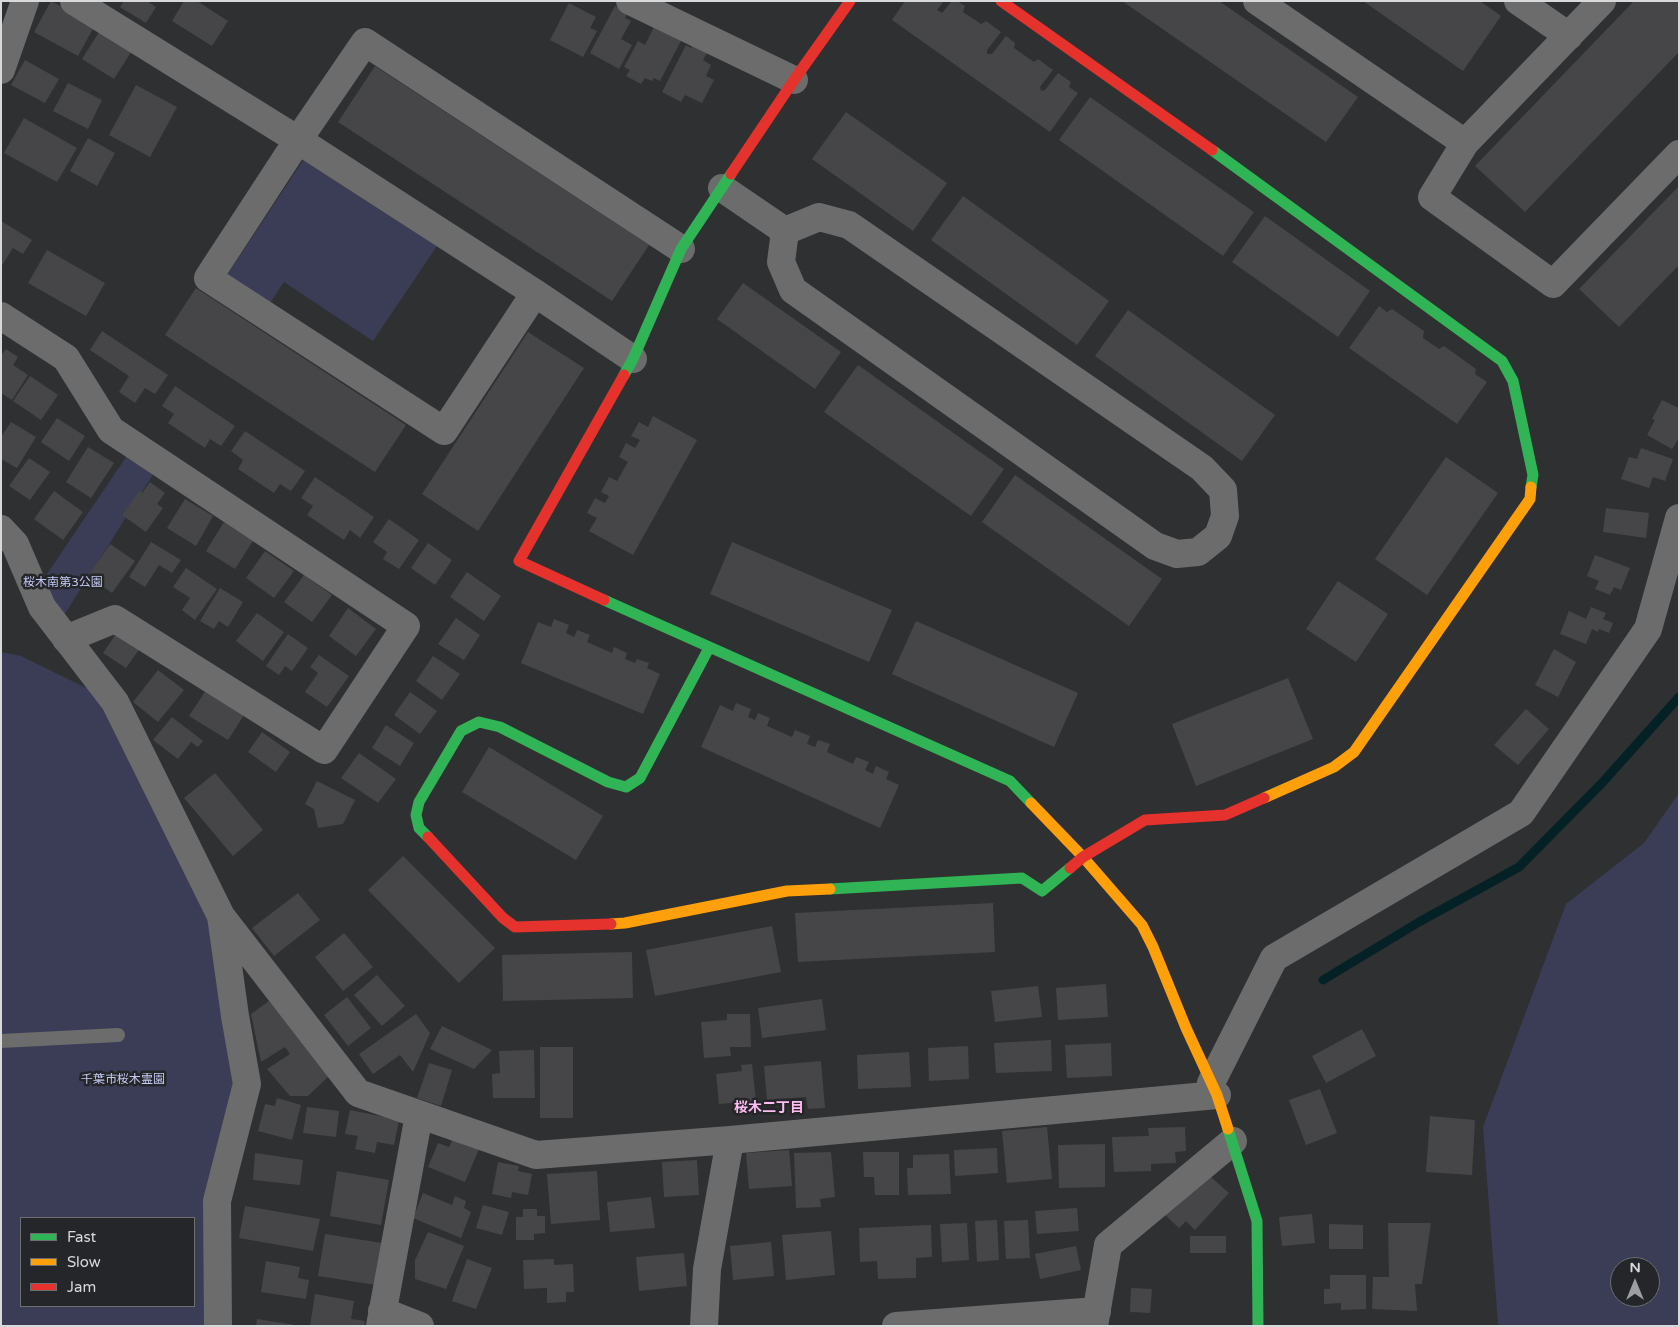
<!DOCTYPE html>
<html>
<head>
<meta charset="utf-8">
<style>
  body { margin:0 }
  #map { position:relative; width:1680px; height:1327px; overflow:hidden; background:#2f3032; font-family:"Varela Round",sans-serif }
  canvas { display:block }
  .frame { position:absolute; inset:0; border:2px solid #d7d9db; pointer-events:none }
  .legend { position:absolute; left:20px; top:1217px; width:175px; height:90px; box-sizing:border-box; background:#242629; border:1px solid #6c6e70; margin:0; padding:6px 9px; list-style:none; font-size:15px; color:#d7d9db }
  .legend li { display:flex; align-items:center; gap:10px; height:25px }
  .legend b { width:25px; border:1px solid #6c6e70 }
  .north { position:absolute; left:1610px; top:1257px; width:50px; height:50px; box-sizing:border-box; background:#242629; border:1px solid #6c6e70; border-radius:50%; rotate:0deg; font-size:14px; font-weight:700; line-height:20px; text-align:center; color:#d7d9db }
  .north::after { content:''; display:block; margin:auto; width:18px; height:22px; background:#9c9ea0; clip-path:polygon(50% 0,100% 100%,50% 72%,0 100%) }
</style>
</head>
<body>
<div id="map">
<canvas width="1680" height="1327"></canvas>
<div class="frame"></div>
<ul class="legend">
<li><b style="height:6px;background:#30b455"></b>Fast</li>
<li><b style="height:6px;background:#ff9f0a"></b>Slow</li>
<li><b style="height:6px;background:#e5322d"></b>Jam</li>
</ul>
<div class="north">N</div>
</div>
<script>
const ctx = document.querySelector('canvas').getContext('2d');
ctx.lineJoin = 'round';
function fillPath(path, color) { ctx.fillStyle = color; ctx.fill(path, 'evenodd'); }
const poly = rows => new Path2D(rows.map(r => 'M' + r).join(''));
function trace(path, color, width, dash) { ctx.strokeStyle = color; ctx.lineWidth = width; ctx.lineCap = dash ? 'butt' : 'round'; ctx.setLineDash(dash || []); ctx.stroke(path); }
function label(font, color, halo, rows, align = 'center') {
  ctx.font = font + ' "Varela Round","Noto Sans JP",sans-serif'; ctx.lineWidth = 5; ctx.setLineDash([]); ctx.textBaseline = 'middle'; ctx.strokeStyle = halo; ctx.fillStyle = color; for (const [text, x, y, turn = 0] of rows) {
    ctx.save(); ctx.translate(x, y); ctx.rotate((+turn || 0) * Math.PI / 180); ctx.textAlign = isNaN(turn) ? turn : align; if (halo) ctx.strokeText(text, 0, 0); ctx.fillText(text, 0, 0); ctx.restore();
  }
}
fillPath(poly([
  [304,159,437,246,373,341,284,282,270,303,227,275],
  [126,457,154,473,61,620,41,583],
  [1,652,21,656,115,702,221,916,247,1084,217,1201,218,1326,1,1326],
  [21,1218,194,1218,194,1306,21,1306],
  [1679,793,1679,1326,1505,1326,1498,1324,1483,1127,1566,904,1644,843],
  [1620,1267,1650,1267,1650,1297,1620,1297]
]), '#3a3d55');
trace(poly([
  [1323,980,1419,922,1519,867,1602,783,1679,697]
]), '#042226', 9);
fillPath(poly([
  [51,1,95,25,78,56,34,32],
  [124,1,147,1,156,7,146,23,120,7],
  [184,1,197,1,228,21,212,46,172,21],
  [905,1,944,1,937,10,942,13,952,1,957,1,965,6,963,12,981,24,986,21,1001,32,987,50,987,54,992,54,1006,36,1015,43,1014,48,1034,62,1038,59,1053,70,1040,87,1041,91,1045,90,1058,73,1071,82,1069,87,1078,93,1050,132,892,20],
  [1122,1,1219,1,1358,97,1326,142],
  [1363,1,1480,1,1501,16,1463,71],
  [1634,1,1679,1,1679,52,1525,212,1475,166],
  [569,3,596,17,590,28,597,31,583,57,550,40],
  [615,6,628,12,625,18,631,21,621,39,632,45,619,69,590,53],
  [655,25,682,39,660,81,654,78,652,81,645,78,641,84,626,76,630,70,624,67,638,41,645,45],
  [101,29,133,49,114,79,82,59],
  [693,43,708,51,703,60,711,65,706,76,714,80,702,103,685,95,681,102,662,92,686,45,691,48],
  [25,60,59,79,45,103,11,85],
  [375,66,649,245,612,301,338,122],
  [68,83,102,100,88,129,53,111],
  [136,85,177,107,150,157,109,135],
  [1090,97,1254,212,1223,256,1059,140],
  [846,112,947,183,913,231,812,159],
  [24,118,77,148,57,182,4,153],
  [88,138,115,153,97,186,70,171],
  [1679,186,1679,265,1619,327,1579,289],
  [963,196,1109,301,1077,345,931,240],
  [1265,216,1370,291,1338,337,1232,262],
  [1,221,32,240,23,254,13,248,1,267],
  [47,250,105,283,86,316,28,283],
  [743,283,841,352,815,389,717,319],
  [196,288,406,425,375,472,165,335],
  [1379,306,1387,312,1392,309,1424,331,1423,338,1439,349,1444,346,1476,369,1475,374,1487,382,1457,424,1349,348],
  [1128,310,1275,415,1242,461,1095,356],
  [102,331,168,375,155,394,145,388,135,403,119,392,129,376,90,350],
  [528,332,584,368,478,531,422,494],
  [6,349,18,357,13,365,28,375,12,400,1,393,1,355],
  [858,365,1004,469,971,516,824,412],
  [30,376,58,395,41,420,13,401],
  [175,386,235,426,221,446,210,439,205,448,168,423,174,414,162,406],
  [1662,400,1679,408,1679,438,1672,449,1647,435,1655,420,1652,419],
  [653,416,697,440,633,555,589,531,597,518,587,513,595,498,605,503,609,496,601,492,609,477,617,481,628,462,619,457,626,443,635,448,640,440,631,436,639,422,648,427],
  [57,418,85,436,69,461,41,442],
  [11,422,36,437,17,468,1,459,1,437],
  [245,431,305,471,291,491,280,484,274,493,238,469,243,460,231,451],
  [88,447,114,463,91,498,66,482],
  [1641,448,1673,459,1665,481,1653,477,1649,488,1621,479,1629,457,1637,459],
  [1446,457,1498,493,1427,595,1375,559],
  [29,458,50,472,30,500,9,486],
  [1015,475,1162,579,1129,626,982,522],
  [315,477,374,517,360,538,350,530,344,540,307,515,313,506,301,498],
  [150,482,165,493,157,504,163,508,146,532,122,515,139,491,142,493],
  [54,491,83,512,63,540,34,519],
  [185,499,213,516,196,546,167,528],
  [1606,508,1649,513,1646,538,1603,532],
  [389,519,419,540,399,569,383,559,387,552,373,542],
  [224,522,253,541,235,569,206,551],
  [151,542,181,560,172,573,159,565,145,587,129,577],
  [732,542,892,610,869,662,710,594],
  [428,543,452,560,435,585,411,568],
  [110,544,135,561,112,593,88,576],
  [265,551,294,571,274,598,246,578],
  [1595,555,1630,568,1621,590,1614,587,1610,595,1595,589,1599,581,1587,576],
  [186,568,217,589,195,620,182,610,190,598,173,587],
  [467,572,501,596,484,621,450,597],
  [304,575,332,595,312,622,284,602],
  [1338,581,1388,614,1356,662,1306,629],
  [220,588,243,602,228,627,219,621,214,629,200,621],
  [1591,607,1606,613,1603,619,1613,623,1609,633,1599,629,1598,632,1592,629,1586,644,1560,634,1569,611,1586,619],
  [348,608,376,629,356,656,329,636],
  [257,613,284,632,263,661,236,641],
  [456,618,480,635,464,660,438,644],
  [554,619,569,625,566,633,574,637,577,630,590,635,587,642,612,653,614,647,627,653,625,659,635,663,637,659,649,663,647,668,660,674,643,714,521,663,538,622,551,627],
  [916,621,1078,693,1054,747,892,674],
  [118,631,141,647,126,668,103,653],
  [288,634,308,648,292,671,285,666,279,675,266,666],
  [1554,649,1576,662,1558,697,1535,685],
  [319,655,349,676,327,707,305,692,318,673,310,667],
  [433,656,460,674,442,700,416,681],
  [158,670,184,690,158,722,133,702],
  [1288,678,1313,739,1196,786,1172,724],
  [208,687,246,712,228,740,189,716],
  [410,692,437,711,420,734,394,715],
  [736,703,751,709,748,717,755,720,758,713,770,718,767,726,792,737,795,730,810,736,807,744,815,747,818,740,830,744,827,752,853,764,856,757,869,762,865,770,873,774,876,766,889,772,886,779,899,785,880,828,701,747,720,705,733,711],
  [1526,709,1549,729,1518,765,1494,745],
  [172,717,203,741,198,747,191,742,178,759,153,740],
  [386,725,414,743,400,766,372,748],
  [262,732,290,752,276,772,248,752],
  [489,747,603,816,576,860,462,792],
  [359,753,396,779,378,803,341,778],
  [215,773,263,830,233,856,184,798],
  [317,781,355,800,343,824,318,828,314,809,305,804],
  [403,856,495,948,459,983,368,890],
  [298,893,320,920,274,956,252,928],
  [993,903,995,952,798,962,795,913],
  [772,926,781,972,655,996,646,950],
  [344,933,373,967,343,991,315,957],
  [632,952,633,998,503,1001,502,955],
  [377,975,405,1006,382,1026,354,995],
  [1106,984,1108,1017,1058,1020,1056,988],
  [1038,986,1042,1017,995,1022,991,991],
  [347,997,371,1028,348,1046,324,1015],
  [822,999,826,1030,762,1038,758,1008],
  [269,1001,330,1075,308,1096,290,1096,267,1069,290,1054,285,1047,261,1062,251,1014],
  [416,1014,430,1033,413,1072,400,1055,373,1074,359,1054],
  [727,1014,750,1014,751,1047,730,1047,731,1056,704,1058,701,1022,727,1020],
  [442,1026,492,1050,474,1069,430,1049],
  [1362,1029,1376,1056,1326,1083,1312,1056],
  [1051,1040,1052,1071,996,1073,994,1043],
  [1111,1043,1112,1076,1067,1078,1065,1045],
  [968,1046,969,1079,929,1081,928,1048],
  [540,1047,573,1047,573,1118,540,1118],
  [534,1050,535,1098,493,1098,492,1074,500,1073,499,1051],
  [909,1052,911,1087,858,1089,857,1055],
  [821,1061,825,1108,808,1109,806,1097,767,1100,764,1066],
  [429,1063,452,1070,441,1106,417,1098],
  [752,1064,756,1101,719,1104,716,1074,742,1071,741,1065],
  [1320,1089,1337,1133,1306,1145,1289,1100],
  [277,1098,301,1105,292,1140,258,1131,265,1104,275,1106],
  [307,1107,339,1111,336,1137,303,1133],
  [350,1110,399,1120,394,1145,377,1142,375,1153,355,1149,358,1136,345,1134],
  [1430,1116,1475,1120,1472,1175,1426,1172],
  [1047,1127,1052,1179,1007,1183,1002,1131],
  [1185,1127,1186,1151,1175,1152,1176,1163,1151,1164,1151,1171,1114,1172,1112,1137,1149,1136,1148,1128],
  [453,1139,479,1149,465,1182,428,1167,438,1143,449,1147],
  [1105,1144,1105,1187,1059,1188,1058,1145],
  [997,1148,998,1173,955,1176,954,1150],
  [789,1150,792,1186,749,1189,746,1153],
  [831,1152,835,1197,820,1199,821,1207,796,1208,794,1153],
  [863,1152,899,1152,899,1195,875,1195,874,1177,864,1177],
  [255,1153,303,1160,300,1185,253,1180],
  [949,1154,951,1194,908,1195,907,1168,913,1168,913,1155],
  [697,1160,699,1195,664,1197,662,1162],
  [498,1162,519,1166,518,1171,532,1174,528,1195,512,1192,511,1198,492,1194],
  [337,1171,389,1180,381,1225,330,1216],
  [597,1171,600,1220,551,1224,547,1174],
  [1204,1171,1229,1193,1195,1230,1186,1221,1179,1228,1164,1214],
  [423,1193,452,1205,455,1196,466,1201,464,1208,471,1212,461,1238,413,1218],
  [651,1197,655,1228,610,1232,607,1202],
  [483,1205,509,1212,502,1235,476,1228],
  [245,1206,320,1219,313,1251,239,1238],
  [1077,1208,1079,1231,1037,1234,1035,1211],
  [523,1209,537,1209,537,1216,545,1216,545,1233,534,1234,534,1240,516,1240,516,1217,523,1217],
  [1312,1214,1315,1243,1282,1246,1279,1217],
  [997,1220,999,1260,977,1262,975,1221],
  [1028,1220,1030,1258,1006,1259,1004,1221],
  [967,1223,969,1260,942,1262,940,1224],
  [1388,1223,1431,1223,1422,1284,1415,1284,1417,1311,1372,1309,1373,1277,1389,1277],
  [1329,1224,1363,1225,1363,1249,1329,1249],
  [931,1225,932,1257,916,1258,916,1278,878,1279,877,1261,860,1262,859,1228],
  [831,1231,835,1275,786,1280,782,1235],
  [428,1232,464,1246,446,1289,415,1279,415,1260],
  [325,1234,382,1243,376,1285,318,1276],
  [1190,1236,1226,1236,1226,1253,1190,1253],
  [771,1242,774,1276,733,1280,730,1246],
  [1076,1246,1081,1270,1040,1279,1035,1254],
  [684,1253,687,1286,639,1291,636,1257],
  [467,1259,492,1268,476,1309,452,1301],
  [554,1259,554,1265,573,1264,574,1292,566,1292,566,1302,547,1303,547,1288,524,1289,523,1260],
  [266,1261,300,1267,298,1278,309,1280,306,1299,261,1292],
  [1330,1275,1366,1275,1366,1309,1341,1310,1341,1303,1324,1304,1324,1289,1330,1289],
  [1131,1288,1152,1289,1150,1313,1130,1312],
  [315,1294,354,1301,351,1319,365,1321,364,1326,310,1326],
  [257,1319,296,1325,296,1326,256,1326]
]), '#464648');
trace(poly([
  [1,1041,118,1035]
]), '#6c6c6d', 14);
trace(poly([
  [74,1,298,140,535,293,633,359],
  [630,1,794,80],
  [1257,1,1465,143],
  [1518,1,1569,36],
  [1602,1,1465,143,1432,197,1553,284,1679,154],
  [1,70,25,1],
  [722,188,785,231],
  [819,217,849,225,1202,468,1223,490,1225,516,1218,536,1198,552,1177,554,1155,546,793,290,781,262,785,231,819,217],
  [535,293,444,431,208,278,298,140,365,42,681,249],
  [1,316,66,358,111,430,406,626,324,750,115,619,66,639],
  [1,529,15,544,42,607,115,702,221,916,235,1016,247,1084,217,1201,218,1326],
  [221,916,358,1093,536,1155,730,1140,1217,1095],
  [1211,1083,1274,958,1521,813,1648,629,1679,518],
  [382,1311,420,1326],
  [380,1326,419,1115],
  [704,1326,707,1269,730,1140],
  [896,1326,1097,1311],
  [1094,1326,1108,1245,1233,1141]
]), '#6c6c6d', 28);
trace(poly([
  [1212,150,1502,361,1513,381,1533,475,1531,487],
  [624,375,633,359,681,249,731,174],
  [604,600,1010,781,1031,803],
  [428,837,419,828,416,815,419,802,461,731,479,722,500,727,608,782,626,787,640,778,709,648],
  [830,889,1022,878,1042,891,1070,868],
  [1228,1129,1257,1221,1258,1326]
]), '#30b455', 11);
trace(poly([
  [1264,798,1334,767,1354,752,1530,499,1531,487],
  [1031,803,1083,857,1142,925,1153,947,1186,1028,1217,1095,1228,1129],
  [611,924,625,923,787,891,830,889]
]), '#ff9f0a', 11);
trace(poly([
  [1001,1,1212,150],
  [731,174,794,80,850,1],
  [604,600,519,561,624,375],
  [428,837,503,918,515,927,611,924],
  [1070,868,1083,857,1145,820,1225,815,1264,798]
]), '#e5322d', 11);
label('12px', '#c4c9f3', '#242629', [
  ["桜木南第3公園",63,583],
  ["千葉市桜木霊園",123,1080]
]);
label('bold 14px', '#febcf0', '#242629', [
  ["桜木二丁目",769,1108]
]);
</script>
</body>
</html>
